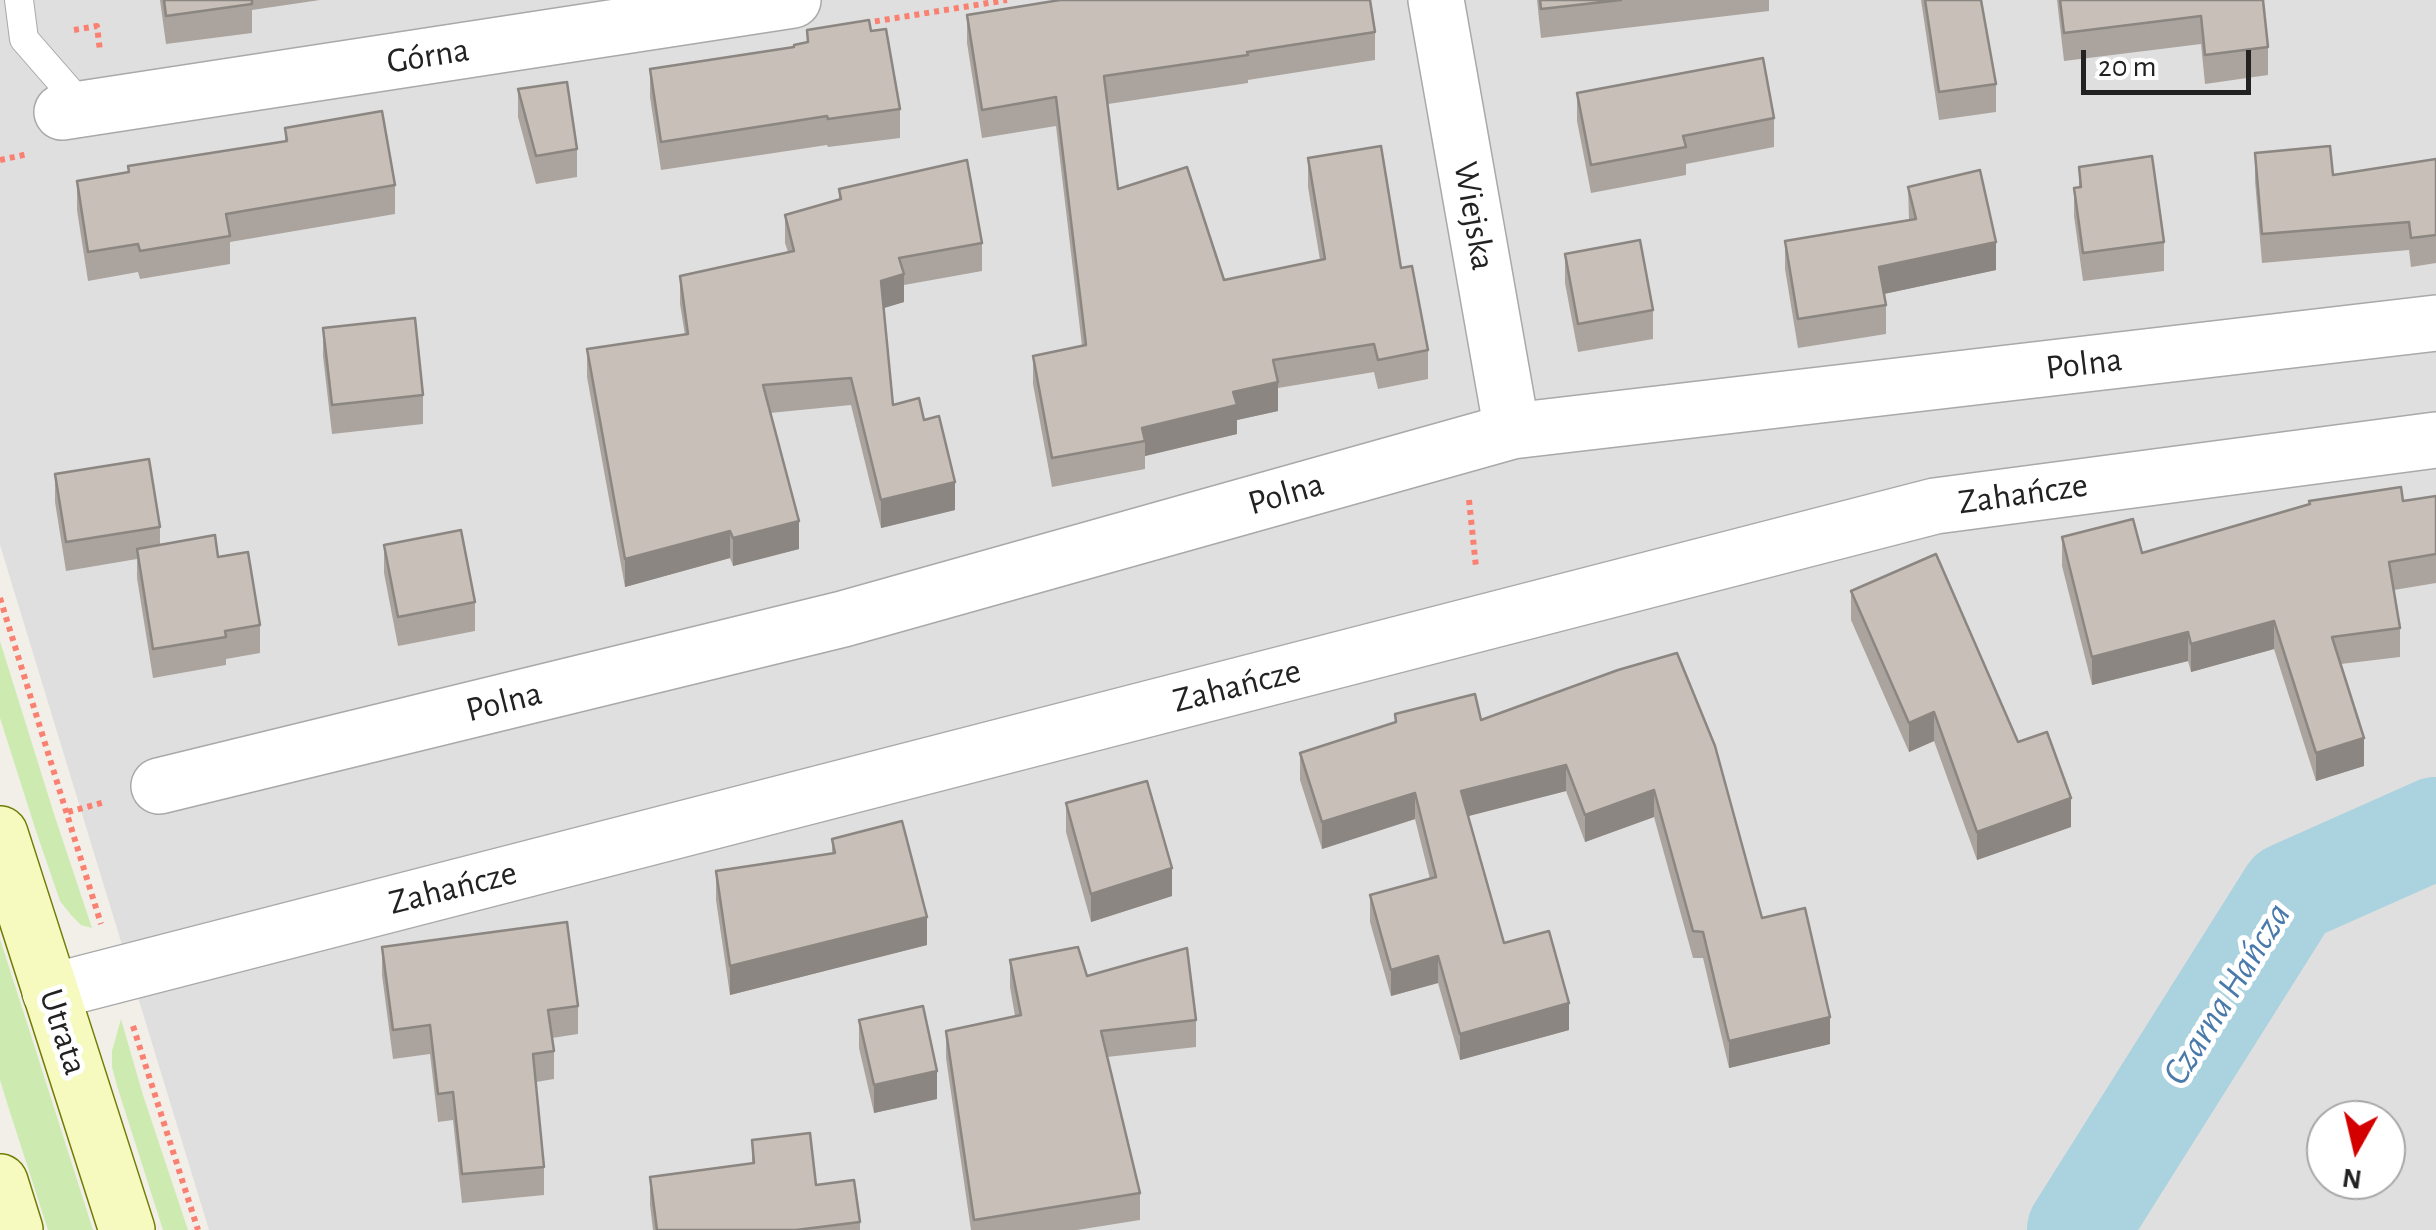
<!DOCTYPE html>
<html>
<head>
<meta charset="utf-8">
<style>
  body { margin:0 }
  #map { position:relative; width:2436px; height:1230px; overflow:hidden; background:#f2efe9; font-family:"Alegreya Sans",sans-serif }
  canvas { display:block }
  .north { position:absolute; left:2306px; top:1100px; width:100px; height:100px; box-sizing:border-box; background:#fff; border:2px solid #a7a7a7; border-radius:50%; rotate:188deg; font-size:28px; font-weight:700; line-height:40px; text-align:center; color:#222 }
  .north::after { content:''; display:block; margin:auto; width:35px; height:45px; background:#d40000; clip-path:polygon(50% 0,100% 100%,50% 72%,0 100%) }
  .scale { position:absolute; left:2081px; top:50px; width:170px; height:45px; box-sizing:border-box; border:5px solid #222; border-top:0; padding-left:12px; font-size:30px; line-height:35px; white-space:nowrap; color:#222; -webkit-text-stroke:8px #fff; paint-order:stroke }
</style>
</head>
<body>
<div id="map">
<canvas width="2436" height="1230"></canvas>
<div class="north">N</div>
<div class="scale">20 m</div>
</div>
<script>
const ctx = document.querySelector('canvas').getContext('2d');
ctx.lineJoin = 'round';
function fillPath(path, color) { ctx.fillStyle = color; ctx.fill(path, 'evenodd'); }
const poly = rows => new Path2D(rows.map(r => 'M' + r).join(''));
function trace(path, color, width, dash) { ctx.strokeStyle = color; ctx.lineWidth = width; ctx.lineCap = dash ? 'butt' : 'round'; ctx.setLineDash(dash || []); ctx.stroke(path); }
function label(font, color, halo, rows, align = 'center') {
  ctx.font = font + ' "Alegreya Sans",sans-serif'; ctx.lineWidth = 10; ctx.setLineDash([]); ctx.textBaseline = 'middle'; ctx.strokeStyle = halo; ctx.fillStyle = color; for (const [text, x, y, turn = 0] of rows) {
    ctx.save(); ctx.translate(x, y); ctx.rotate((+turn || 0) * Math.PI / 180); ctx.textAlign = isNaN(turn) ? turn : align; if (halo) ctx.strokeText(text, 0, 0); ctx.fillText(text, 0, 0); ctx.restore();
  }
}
fillPath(poly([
  [0,0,2436,0,2436,1230,209,1230,0,545],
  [2326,1120,2386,1120,2386,1180,2326,1180]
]), '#e0dfdf');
fillPath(poly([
  [0,641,54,814,92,928,81,925,71,915,60,901,36,831,0,718],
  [0,939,36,1051,93,1230,48,1230,8,1106,0,1080],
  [121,1019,143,1095,188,1230,163,1230,117,1086,112,1067,112,1051]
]), '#cdebb0');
trace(poly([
  [2078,1230,2290,893,2436,828]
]), '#aad3df', 102);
const service = poly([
  [19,0,24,39,85,109]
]);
const minor = poly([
  [1436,0,1512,431],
  [62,112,793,0],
  [159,786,843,619,1512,431,2436,323],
  [50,992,1935,506,2436,440]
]);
const secondary = poly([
  [0,834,127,1230],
  [0,1182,15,1230]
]);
trace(service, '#a9a9a9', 30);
trace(minor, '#a9a9a9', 58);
trace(secondary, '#707d05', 58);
trace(poly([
  [865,23,1007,0],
  [74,30,97,26,100,51],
  [0,160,28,154],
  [1469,500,1476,567],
  [0,598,101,924],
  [68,812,105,802],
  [133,1026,198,1230]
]), '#fa8072', 6, [5, 5]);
trace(service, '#fff', 28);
trace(minor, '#fff', 55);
trace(secondary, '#f7fabf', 55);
fillPath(poly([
  [160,0,320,0,252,10,252,33,166,44],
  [1537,0,1769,0,1769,11,1541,38],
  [1921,0,1981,0,1996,84,1996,112,1939,120],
  [2057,0,2263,0,2268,47,2268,75,2205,84,2201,44,2064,61],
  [967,15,1375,32,1375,60,1248,80,1248,83,1108,104,1118,189,1224,280,1320,260,1308,187,1308,158,1401,268,1428,350,1428,379,1378,389,1374,372,1278,388,1278,411,1237,420,1237,434,1145,456,1145,469,1052,487,1033,384,1033,356,1082,346,1056,126,982,138,967,43],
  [807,30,871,31,900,109,900,138,828,147,827,145,661,170,650,97,650,69,794,47,807,43],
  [518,89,577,149,577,177,536,184,518,117],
  [1577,93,1774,118,1774,147,1686,164,1686,175,1591,193,1577,121],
  [285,128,395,185,395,214,230,242,230,264,140,279,138,272,88,281,77,210,77,181,128,172,128,166,285,141],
  [2255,153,2333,175,2436,159,2436,263,2411,267,2409,250,2262,263,2255,181],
  [2079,167,2164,242,2164,271,2083,281,2074,216,2074,188,2079,187],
  [1908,187,1996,270,1884,294,1886,305,1886,334,1798,348,1785,269,1785,241,1909,220],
  [839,189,982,243,982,271,904,285,904,302,883,308,893,405,924,420,955,510,881,528,851,405,770,413,799,549,733,566,730,558,625,587,587,377,587,349,685,335,680,304,680,276,788,252,785,243,785,215,839,200],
  [1565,254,1653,310,1653,339,1578,352,1565,283],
  [323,328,423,395,423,424,332,434,323,356],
  [55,474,160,527,160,545,218,557,260,625,260,653,226,659,226,665,153,678,137,578,137,559,66,571,55,502],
  [2436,496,2436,583,2394,590,2400,628,2400,657,2341,664,2364,766,2316,781,2274,649,2191,672,2188,661,2092,685,2062,566,2062,537,2142,553,2403,501],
  [384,545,475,602,475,631,398,646,384,573],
  [1851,591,2018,742,2071,827,1977,860,1934,741,1909,752,1851,620],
  [1618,670,1762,918,1830,1044,1729,1068,1703,958,1693,958,1654,817,1585,842,1566,791,1468,816,1504,943,1569,1030,1460,1060,1438,983,1391,996,1370,922,1370,895,1430,879,1415,819,1322,849,1300,780,1300,753,1395,722,1395,714,1481,720],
  [1066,803,1172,896,1091,922,1066,832],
  [832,839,927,945,730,995,716,900,716,871,832,853],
  [382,947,578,1006,578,1034,552,1038,554,1051,554,1079,536,1082,544,1167,544,1195,462,1203,453,1120,438,1122,430,1054,393,1059,382,975],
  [1010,960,1087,976,1196,1020,1196,1047,1107,1057,1140,1193,1140,1220,1077,1230,971,1230,946,1058,946,1031,1015,1016,1010,987],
  [859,1020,937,1099,874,1113,859,1048],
  [752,1140,816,1185,860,1222,860,1230,653,1230,650,1205,650,1177,752,1163]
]), '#aba49e');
fillPath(poly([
  [1996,242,1996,270,1879,295,1879,267],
  [904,274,904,302,881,309,881,281],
  [1278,382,1278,411,1237,420,1237,434,1145,456,1145,441,1142,428,1233,392],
  [955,482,955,510,881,528,881,500],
  [799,521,799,549,733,566,733,538],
  [730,531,730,558,625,587,625,559],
  [2274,621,2274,649,2191,672,2191,644],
  [2188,632,2188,661,2092,685,2092,657],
  [1934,712,1934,741,1909,752,1909,723],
  [2364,738,2364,766,2316,781,2316,753],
  [1566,765,1566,791,1461,818,1461,791],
  [1654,790,1654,817,1585,842,1585,815],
  [1415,793,1415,819,1322,849,1322,822],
  [2071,798,2071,827,1977,860,1977,832],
  [1172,868,1172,896,1091,922,1091,894],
  [927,917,927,945,730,995,730,966],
  [1438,956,1438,983,1391,996,1391,970],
  [1569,1003,1569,1030,1460,1060,1460,1034],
  [1830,1017,1830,1044,1729,1068,1729,1041],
  [937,1071,937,1099,874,1113,874,1085]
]), '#8b8681');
const building = poly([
  [164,0,252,0,252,4,166,16,164,0],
  [1060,0,1370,0,1375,32,1247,52,1248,55,1104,76,1118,189,1187,167,1224,280,1325,259,1308,158,1381,146,1401,268,1412,266,1428,350,1378,360,1374,344,1273,360,1278,382,1233,392,1237,405,1142,428,1145,441,1052,458,1033,356,1086,345,1056,97,982,110,967,15,1060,0],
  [1540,0,1621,0,1541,9,1540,0],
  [1925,0,1981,0,1996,84,1939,92,1925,0],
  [2060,0,2263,0,2268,47,2205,55,2201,16,2064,33,2060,0],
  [869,20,871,31,886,29,900,109,828,119,827,116,661,142,650,69,794,47,794,45,808,42,807,30,869,20],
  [1763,58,1774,118,1683,136,1686,147,1591,165,1577,93,1763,58],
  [567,82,577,149,536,156,518,89,567,82],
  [382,111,395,185,226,214,230,236,140,251,138,244,88,252,77,181,129,172,128,166,287,141,285,128,382,111],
  [2330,146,2333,175,2436,159,2436,235,2411,238,2409,222,2262,234,2255,153,2330,146],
  [2152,156,2164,242,2083,253,2074,188,2081,187,2079,167,2152,156],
  [967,160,982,243,899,258,904,274,881,281,893,405,919,398,924,420,939,416,955,482,881,500,851,378,763,385,799,521,733,538,730,531,625,559,587,349,688,334,680,276,794,251,785,215,841,199,839,189,967,160],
  [1980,170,1996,242,1879,267,1886,305,1798,319,1785,241,1916,219,1908,187,1980,170],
  [1640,240,1653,310,1578,324,1565,254,1640,240],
  [415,318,423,395,332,405,323,328,415,318],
  [149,459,160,527,66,542,55,474,149,459],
  [2401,487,2403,501,2436,496,2436,554,2389,562,2400,628,2332,637,2364,738,2316,753,2274,621,2191,644,2188,632,2092,657,2062,537,2133,519,2142,553,2310,504,2309,501,2401,487],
  [461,530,475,602,398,617,384,545,461,530],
  [215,535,218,557,248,552,260,625,225,631,226,637,153,649,137,549,215,535],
  [1936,554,2018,742,2047,732,2071,798,1977,832,1934,712,1909,723,1851,591,1936,554],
  [1677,653,1715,746,1762,918,1805,908,1830,1017,1729,1041,1703,932,1693,931,1654,790,1585,815,1566,765,1461,791,1504,943,1549,931,1569,1003,1460,1034,1438,956,1391,970,1370,895,1436,877,1415,793,1322,822,1300,753,1396,722,1395,714,1475,694,1481,720,1618,670,1677,653],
  [1147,781,1172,868,1091,894,1066,803,1147,781],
  [902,821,927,917,730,966,716,871,835,853,832,839,902,821],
  [567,922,578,1006,548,1010,554,1051,533,1054,544,1167,462,1174,453,1092,438,1094,430,1025,393,1030,382,947,567,922],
  [1078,947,1087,976,1187,948,1196,1020,1101,1031,1140,1193,974,1220,946,1031,1021,1015,1010,960,1078,947],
  [923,1006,937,1071,874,1085,859,1020,923,1006],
  [810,1133,816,1185,854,1180,860,1222,796,1230,657,1230,650,1177,754,1163,752,1140,810,1133]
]);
fillPath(building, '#c7bfb8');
trace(building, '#8b8681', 2.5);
label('35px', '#222', '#fff', [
  ["Górna",428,56,-9],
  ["Wiejska",1474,216,80],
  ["Polna",2084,364,-7],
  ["Polna",1286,494,-16],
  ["Zahańcze",2023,494,-8],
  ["Zahańcze",1237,686,-14],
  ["Polna",504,702,-14],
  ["Zahańcze",453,888,-14],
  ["Utrata",63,1032,72]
]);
label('italic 38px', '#4a7aab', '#fff', [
  ["Czarna Hańcza",2227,994,-58]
]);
</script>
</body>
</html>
